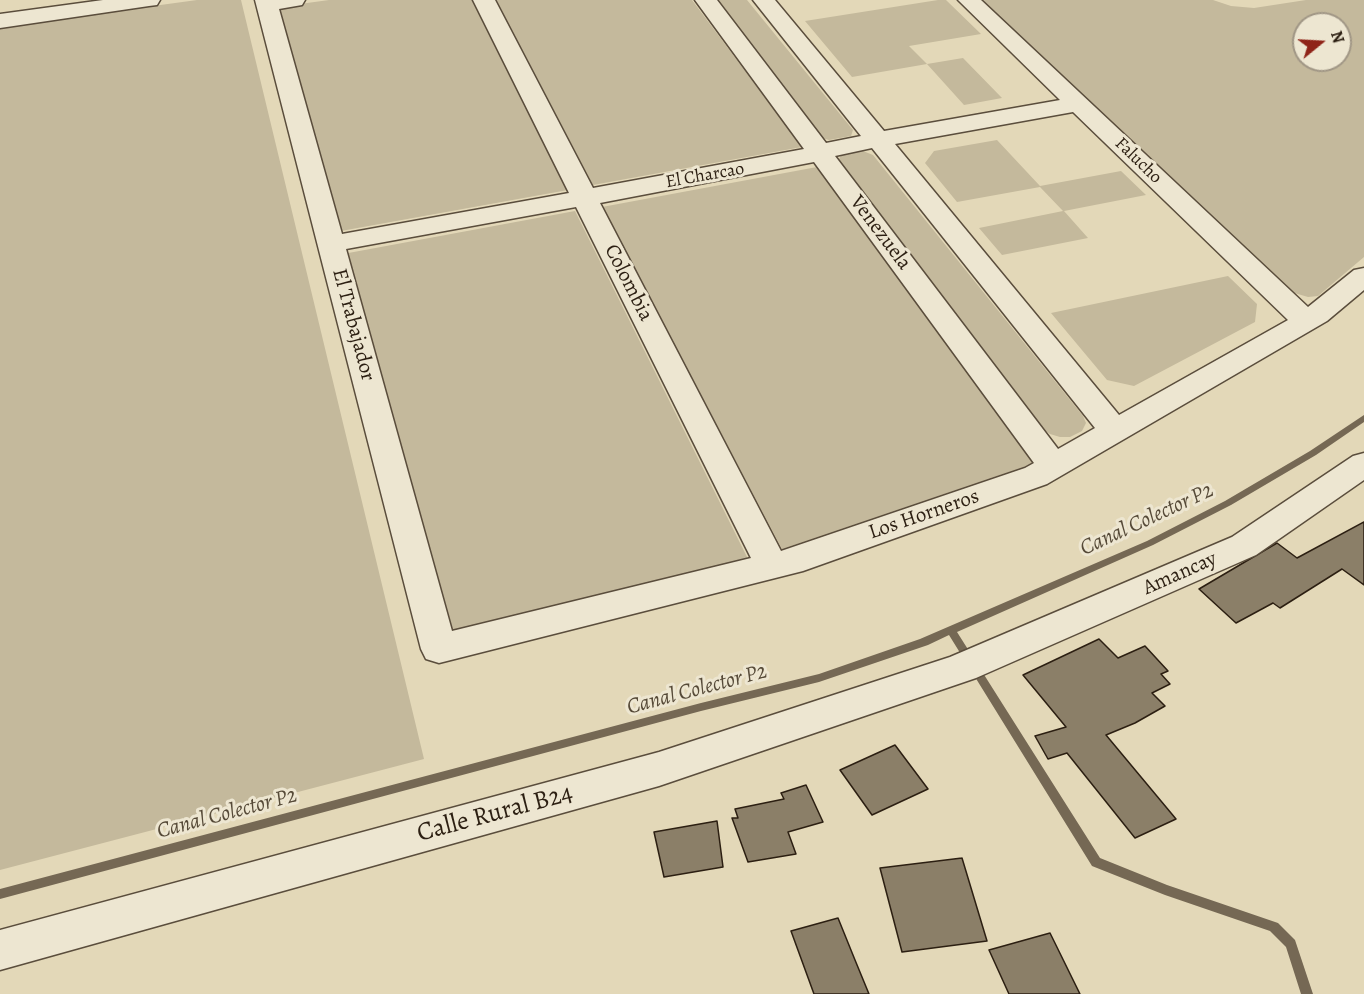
<!DOCTYPE html>
<html>
<head>
<meta charset="utf-8">
<style>
  body { margin:0 }
  #map { position:relative; width:1364px; height:994px; overflow:hidden; background:#e3d8b8; font-family:Alegreya,serif }
  canvas { display:block }
  .north { position:absolute; left:1292px; top:12px; width:60px; height:60px; box-sizing:border-box; background:#ede6d1; border:2px solid #a09685; border-radius:50%; rotate:72deg; font-size:16px; font-weight:700; line-height:24px; text-align:center; color:#2c1f12 }
  .north::after { content:''; display:block; margin:auto; width:21px; height:27px; background:#8f2418; clip-path:polygon(50% 0,100% 100%,50% 72%,0 100%) }
</style>
</head>
<body>
<div id="map">
<canvas width="1364" height="994"></canvas>
<div class="north">N</div>
</div>
<script>
const ctx = document.querySelector('canvas').getContext('2d');
ctx.lineJoin = 'round';
function fillPath(path, color) { ctx.fillStyle = color; ctx.fill(path, 'evenodd'); }
const poly = rows => new Path2D(rows.map(r => 'M' + r).join(''));
function trace(path, color, width, dash) { ctx.strokeStyle = color; ctx.lineWidth = width; ctx.lineCap = dash ? 'butt' : 'round'; ctx.setLineDash(dash || []); ctx.stroke(path); }
function label(font, color, halo, rows, align = 'center') {
  ctx.font = font + ' Alegreya,serif'; ctx.lineWidth = 6; ctx.setLineDash([]); ctx.textBaseline = 'middle'; ctx.strokeStyle = halo; ctx.fillStyle = color; for (const [text, x, y, turn = 0] of rows) {
    ctx.save(); ctx.translate(x, y); ctx.rotate((+turn || 0) * Math.PI / 180); ctx.textAlign = isNaN(turn) ? turn : align; if (halo) ctx.strokeText(text, 0, 0); ctx.fillText(text, 0, 0); ctx.restore();
  }
}
fillPath(poly([
  [197,0,241,0,424,759,0,870,0,27],
  [329,0,473,0,568,190,341,231,278,7],
  [496,0,692,0,802,147,593,185],
  [713,0,747,0,853,130,851,136,829,140,819,137],
  [938,0,946,0,981,34,909,46,927,64,963,58,1002,98,964,105,927,64,852,77,805,21],
  [982,0,1213,0,1231,6,1254,8,1306,0,1364,0,1364,257,1318,296,1308,297,1291,292],
  [1304,24,1340,24,1340,60,1304,60],
  [997,140,1040,186,1121,171,1146,195,1064,211,1088,238,1002,255,979,228,1063,211,1040,187,957,202,925,163,934,151],
  [856,151,863,151,873,155,1083,416,1086,423,1082,431,1070,437,1060,437,1050,434,1039,426,838,161,841,155],
  [817,167,1035,463,782,549,602,207],
  [575,211,749,561,449,634,343,254],
  [1228,276,1257,304,1255,322,1134,386,1107,380,1051,313]
]), '#c4b99c');
fillPath(poly([
  [1364,415,1364,422,1316,455,1231,505,1153,545,957,632,1100,858,1167,885,1278,923,1295,940,1313,994,1301,994,1286,947,1270,931,1165,895,1092,866,949,635,928,645,819,682,701,711,0,899,0,889,701,703,819,674,920,639,1147,541,1225,501,1310,451,1364,415]
]), '#756854');
const building = poly([
  [1364,522,1364,585,1342,569,1280,608,1273,603,1236,623,1199,589,1277,543,1297,558,1364,522],
  [1099,639,1118,658,1145,646,1168,671,1161,674,1170,684,1152,693,1165,706,1135,723,1106,735,1176,819,1135,838,1067,753,1048,759,1035,736,1066,727,1023,675,1099,639],
  [895,745,928,789,872,815,840,770,895,745],
  [806,785,823,822,788,832,796,854,748,862,732,818,738,818,735,809,784,799,781,793,806,785],
  [717,821,723,867,664,877,654,832,717,821],
  [962,858,987,941,902,952,880,868,962,858],
  [838,918,855,960,869,994,814,994,791,931,838,918],
  [1050,933,1080,994,1009,994,989,950,1050,933]
]);
fillPath(building, '#8b7f68');
trace(building, '#2c1f12', 1.5);
const minor = poly([
  [103,0,160,0,157,5,149,6,0,28,0,14,103,0],
  [255,0,305,0,302,5,279,9,342,234,569,193,473,0,495,0,593,188,804,149,695,0,717,0,826,143,861,136,753,0,775,0,884,131,1060,100,958,0,981,0,1308,307,1354,270,1364,268,1364,290,1327,321,1047,484,803,571,439,663,426,659,421,649,255,0],
  [1073,112,1288,320,1119,415,895,144,1073,112],
  [872,148,1095,428,1058,449,835,156,872,148],
  [814,162,1034,463,1025,468,781,551,600,203,814,162],
  [576,207,751,558,452,631,346,249,576,207],
  [1364,453,1364,480,1256,555,976,678,659,786,0,970,0,930,659,752,950,657,1232,537,1353,456,1364,453]
]);
trace(minor, '#5a4d3c', 3);
fillPath(minor, '#ede6d1');
label('18px', '#2c1f12', '#ede6d1', [
  ["Falucho",1138,161,44],
  ["El Charcao",705,176,-10]
]);
label('21px', '#2c1f12', '#ede6d1', [
  ["Venezuela",880,233,53],
  ["Colombia",628,283,63],
  ["El Trabajador",353,325,75],
  ["Los Horneros",924,515,-19],
  ["Amancay",1180,574,-24]
]);
label('italic 22px', '#564a38', '#ede6d1', [
  ["Canal Colector P2",1147,520,-25],
  ["Canal Colector P2",697,690,-15],
  ["Canal Colector P2",227,814,-15]
]);
label('26px', '#2c1f12', '#ede6d1', [
  ["Calle Rural B24",495,814,-15]
]);
</script>
</body>
</html>
